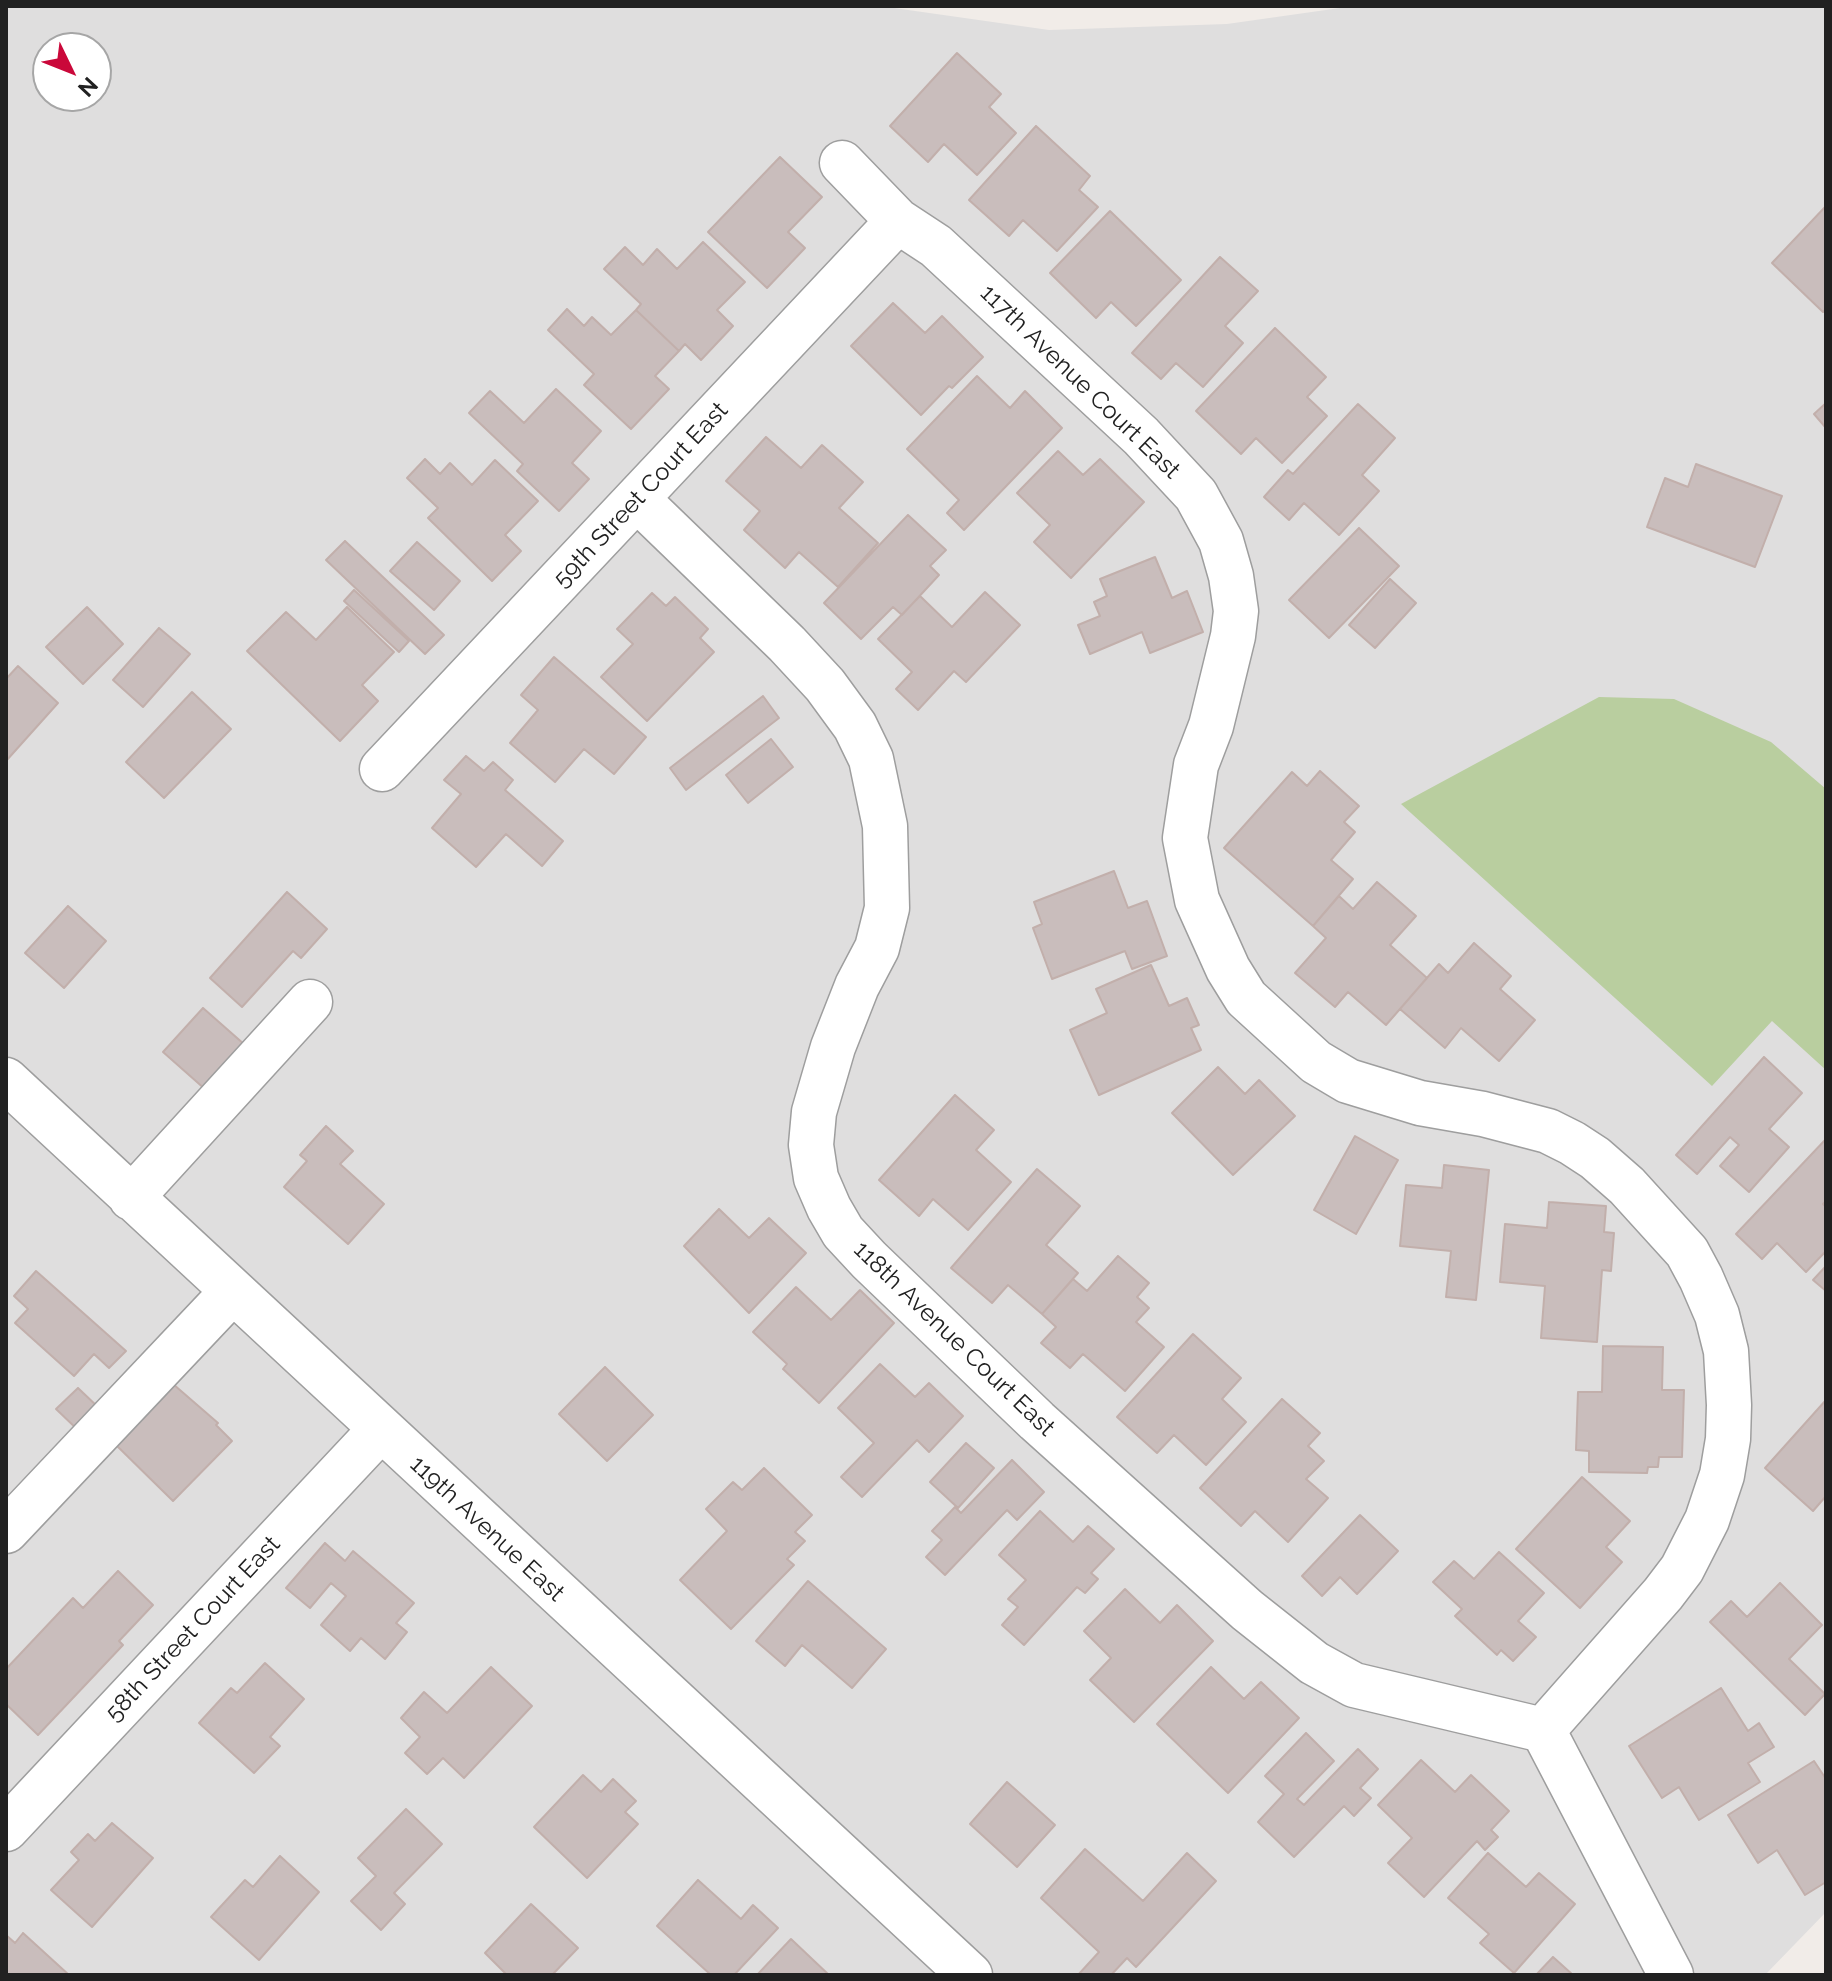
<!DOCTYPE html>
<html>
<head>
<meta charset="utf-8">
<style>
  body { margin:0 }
  #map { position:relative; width:1832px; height:1981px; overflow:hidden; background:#f1ece8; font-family:Raleway,sans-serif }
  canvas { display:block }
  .frame { position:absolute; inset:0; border:8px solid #212121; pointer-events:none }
  .north { position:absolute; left:32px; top:32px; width:80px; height:80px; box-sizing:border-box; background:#fff; border:2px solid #a6a6a6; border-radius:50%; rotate:133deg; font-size:22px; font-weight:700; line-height:32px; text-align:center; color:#212121 }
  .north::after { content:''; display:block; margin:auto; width:28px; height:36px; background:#ca083a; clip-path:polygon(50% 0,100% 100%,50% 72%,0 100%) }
</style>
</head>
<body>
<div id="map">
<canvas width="1832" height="1981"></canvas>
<div class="frame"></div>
<div class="north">N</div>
</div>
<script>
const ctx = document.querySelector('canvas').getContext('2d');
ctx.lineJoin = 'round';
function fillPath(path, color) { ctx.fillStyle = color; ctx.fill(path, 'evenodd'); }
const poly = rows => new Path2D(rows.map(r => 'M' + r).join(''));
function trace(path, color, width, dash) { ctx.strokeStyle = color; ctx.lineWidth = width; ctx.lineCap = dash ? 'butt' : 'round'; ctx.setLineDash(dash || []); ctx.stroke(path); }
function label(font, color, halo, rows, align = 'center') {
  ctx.font = font + ' Raleway,sans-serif'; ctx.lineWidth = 6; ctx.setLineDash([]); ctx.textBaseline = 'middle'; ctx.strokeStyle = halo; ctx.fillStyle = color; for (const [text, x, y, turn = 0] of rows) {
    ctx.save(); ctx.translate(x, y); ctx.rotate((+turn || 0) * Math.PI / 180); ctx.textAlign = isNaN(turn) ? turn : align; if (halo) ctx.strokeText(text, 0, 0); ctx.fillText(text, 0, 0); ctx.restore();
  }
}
fillPath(poly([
  [6,6,880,6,1049,30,1227,24,1354,6,1826,6,1826,1912,1765,1975,6,1975],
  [48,48,96,48,96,96,48,96]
]), '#dfdede');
fillPath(poly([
  [1599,697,1674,699,1771,742,1826,789,1826,1070,1772,1021,1712,1086,1401,804]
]), '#b9ce9f');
const building = poly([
  [957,53,1001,94,989,107,1016,133,977,175,944,144,928,162,890,126,957,53],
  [1036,126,1090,176,1079,190,1098,207,1057,251,1023,220,1009,236,969,200,1036,126],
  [780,157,822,197,788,232,805,248,767,288,708,232,780,157],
  [1826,206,1826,309,1823,312,1772,263,1826,206],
  [1110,211,1181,280,1136,326,1111,302,1096,318,1050,273,1110,211],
  [703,242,745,282,717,310,733,326,701,360,685,344,679,351,636,310,641,304,604,269,625,247,643,265,657,249,677,269,703,242],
  [1220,257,1258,291,1225,326,1243,343,1203,387,1176,363,1161,379,1132,353,1220,257],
  [893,303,925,333,942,316,983,357,952,388,949,386,921,415,851,346,893,303],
  [567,309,584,326,592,317,611,335,636,310,679,351,655,376,669,389,631,429,584,385,594,374,548,330,567,309],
  [1275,328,1326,377,1307,397,1327,416,1282,463,1256,438,1241,454,1196,411,1275,328],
  [977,376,1010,408,1025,391,1062,428,964,530,947,513,959,500,907,449,977,376],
  [556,389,601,431,572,463,589,479,559,511,517,471,523,464,469,413,490,391,524,423,556,389],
  [1826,403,1826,428,1814,414,1826,403],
  [1358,404,1395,438,1362,475,1379,491,1339,535,1304,503,1289,520,1264,497,1288,470,1293,474,1358,404],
  [766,437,801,468,822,445,863,482,839,508,878,543,838,587,799,552,785,568,744,530,760,511,726,481,766,437],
  [1058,451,1083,475,1100,459,1144,502,1071,578,1034,542,1050,525,1017,493,1058,451],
  [425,459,440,474,450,463,472,485,495,460,538,501,505,535,521,551,492,581,428,518,438,508,407,478,425,459],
  [1696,464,1782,496,1755,567,1647,527,1665,478,1688,487,1696,464],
  [908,515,946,550,930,566,939,575,902,615,893,607,861,639,824,603,908,515],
  [1359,528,1399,566,1329,638,1289,600,1359,528],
  [345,541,444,635,425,654,326,560,345,541],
  [417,542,460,581,434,610,390,571,417,542],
  [1155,557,1172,598,1187,591,1203,632,1150,653,1142,632,1090,654,1078,625,1100,616,1094,602,1107,596,1100,579,1155,557],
  [1390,579,1416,603,1375,648,1349,625,1390,579],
  [354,590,409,641,399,652,344,601,354,590],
  [985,592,1020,625,966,682,954,671,918,710,896,689,912,672,878,639,920,596,952,627,985,592],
  [652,593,666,606,675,597,708,629,700,638,714,652,647,721,601,677,633,644,617,629,652,593],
  [87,607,123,644,83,684,46,647,87,607],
  [347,607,394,652,362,685,378,701,340,741,247,651,286,612,316,640,347,607],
  [159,628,190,654,143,707,113,680,159,628],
  [554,657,646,737,614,774,584,749,555,782,510,743,538,710,521,695,554,657],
  [18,666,58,703,6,761,6,679,18,666],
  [192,692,231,729,164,798,126,762,192,692],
  [763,696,779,718,686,790,670,768,763,696],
  [771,739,793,767,748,803,726,775,771,739],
  [466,756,484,771,493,762,513,780,505,790,563,841,542,866,506,834,476,867,432,828,461,794,444,780,466,756],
  [1320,771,1359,806,1344,822,1355,832,1331,860,1353,879,1313,926,1224,848,1292,772,1307,786,1320,771],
  [1114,871,1128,908,1147,901,1167,956,1132,969,1125,951,1052,979,1033,928,1042,924,1034,902,1114,871],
  [1377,882,1416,916,1390,945,1427,978,1386,1025,1348,992,1335,1007,1295,973,1326,938,1313,926,1339,896,1353,909,1377,882],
  [287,892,327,929,301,958,293,951,242,1007,210,978,287,892],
  [68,906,106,941,64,988,25,953,68,906],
  [1474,943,1511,976,1500,989,1535,1020,1499,1061,1461,1028,1445,1048,1400,1009,1439,964,1448,973,1474,943],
  [1151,965,1169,1006,1187,998,1199,1025,1191,1028,1201,1050,1099,1095,1070,1030,1107,1013,1096,989,1151,965],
  [203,1008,245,1045,206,1090,163,1052,203,1008],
  [1764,1057,1802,1093,1769,1129,1789,1147,1749,1192,1720,1166,1739,1145,1730,1137,1697,1174,1676,1155,1764,1057],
  [1218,1067,1245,1094,1259,1080,1295,1116,1233,1175,1172,1113,1218,1067],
  [955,1095,994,1130,976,1150,1011,1182,968,1230,933,1199,919,1216,879,1180,955,1095],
  [326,1126,353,1151,340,1164,384,1204,348,1244,284,1187,307,1161,300,1155,326,1126],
  [1355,1136,1398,1160,1356,1234,1314,1210,1355,1136],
  [1826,1139,1826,1201,1823,1204,1826,1207,1826,1251,1806,1272,1777,1243,1762,1259,1736,1234,1826,1139],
  [1444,1165,1489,1170,1476,1300,1446,1297,1451,1251,1400,1246,1406,1185,1442,1188,1444,1165],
  [1037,1169,1080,1206,1046,1245,1078,1273,1042,1314,1008,1285,992,1303,951,1268,1037,1169],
  [1549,1202,1606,1206,1604,1232,1614,1233,1611,1271,1602,1270,1597,1342,1541,1338,1545,1286,1500,1282,1505,1224,1547,1228,1549,1202],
  [719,1209,749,1238,769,1218,806,1253,749,1313,684,1246,719,1209],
  [1118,1256,1149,1283,1137,1297,1149,1308,1136,1322,1164,1347,1125,1391,1083,1354,1070,1368,1041,1343,1056,1327,1042,1314,1073,1279,1087,1291,1118,1256],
  [1826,1266,1826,1291,1813,1280,1826,1266],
  [36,1271,126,1351,109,1368,94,1354,74,1376,15,1323,28,1309,14,1296,36,1271],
  [796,1287,831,1320,860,1290,894,1323,819,1403,783,1369,787,1364,753,1332,796,1287],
  [1193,1334,1241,1378,1222,1399,1246,1422,1206,1465,1174,1435,1157,1453,1117,1417,1193,1334],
  [1603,1346,1663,1347,1662,1390,1684,1390,1682,1457,1659,1457,1658,1467,1648,1467,1647,1473,1589,1472,1589,1451,1576,1450,1578,1392,1602,1392,1603,1346],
  [880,1364,915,1397,929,1383,963,1416,929,1452,917,1440,862,1497,841,1477,874,1443,838,1408,880,1364],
  [605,1367,653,1415,607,1461,559,1414,605,1367],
  [173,1384,218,1423,216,1425,232,1441,173,1501,114,1443,173,1384],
  [78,1388,100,1409,79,1431,56,1409,78,1388],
  [1282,1399,1320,1433,1308,1446,1324,1461,1306,1479,1328,1498,1288,1542,1255,1511,1241,1526,1200,1488,1282,1399],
  [1826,1400,1826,1496,1813,1511,1765,1468,1826,1400],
  [966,1443,994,1468,958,1508,930,1482,966,1443],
  [1012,1460,1044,1492,1017,1520,1007,1510,945,1575,926,1557,942,1540,932,1531,955,1507,961,1513,1012,1460],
  [764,1468,812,1515,795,1532,805,1541,787,1559,794,1565,731,1629,680,1580,727,1531,706,1509,733,1482,742,1490,764,1468],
  [1582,1477,1630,1521,1606,1547,1622,1562,1580,1608,1516,1549,1582,1477],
  [1040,1511,1073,1542,1088,1526,1114,1549,1091,1573,1098,1579,1085,1593,1077,1587,1024,1645,1002,1625,1018,1607,1008,1599,1026,1580,999,1555,1040,1511],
  [1360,1515,1398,1551,1357,1594,1340,1577,1322,1596,1302,1576,1360,1515],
  [325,1543,345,1561,353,1551,414,1603,396,1623,407,1632,385,1659,361,1638,350,1651,321,1625,346,1596,331,1583,310,1608,286,1588,325,1543],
  [1499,1552,1544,1593,1518,1621,1536,1637,1513,1661,1501,1650,1497,1655,1455,1616,1462,1609,1433,1582,1454,1561,1474,1579,1499,1552],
  [118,1571,153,1605,119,1641,123,1645,38,1735,6,1704,6,1669,73,1598,83,1608,118,1571],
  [808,1581,886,1649,852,1688,802,1645,785,1666,756,1641,808,1581],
  [1780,1583,1822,1625,1789,1659,1825,1694,1805,1715,1710,1622,1731,1601,1747,1617,1780,1583],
  [1125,1589,1160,1623,1177,1605,1213,1641,1134,1722,1090,1680,1111,1658,1084,1631,1125,1589],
  [265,1663,304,1699,270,1737,280,1746,254,1773,199,1723,231,1688,237,1693,265,1663],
  [491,1667,532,1706,464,1778,443,1758,427,1774,405,1753,420,1737,401,1718,424,1692,447,1713,491,1667],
  [1211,1667,1244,1699,1261,1682,1299,1718,1228,1793,1157,1724,1211,1667],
  [1721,1688,1748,1731,1759,1723,1774,1747,1748,1763,1760,1782,1699,1820,1679,1787,1662,1798,1629,1746,1721,1688],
  [1306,1733,1334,1761,1297,1799,1304,1805,1358,1749,1378,1769,1360,1788,1371,1798,1354,1816,1344,1806,1294,1857,1258,1822,1284,1794,1265,1776,1306,1733],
  [1421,1760,1455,1792,1471,1775,1509,1811,1491,1830,1498,1837,1485,1850,1477,1841,1424,1897,1388,1863,1412,1838,1378,1805,1421,1760],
  [1814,1761,1826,1779,1826,1882,1805,1895,1777,1850,1758,1863,1728,1815,1814,1761],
  [583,1775,601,1792,613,1779,636,1801,625,1812,638,1824,587,1878,534,1827,583,1775],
  [1007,1782,1055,1825,1017,1867,970,1824,1007,1782],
  [406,1809,442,1844,394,1893,405,1904,381,1930,351,1901,376,1876,358,1858,406,1809],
  [112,1823,153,1858,92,1927,51,1890,79,1860,71,1852,88,1834,95,1841,112,1823],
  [1085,1849,1143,1901,1187,1853,1216,1881,1136,1967,1127,1958,1111,1975,1078,1975,1099,1952,1041,1898,1085,1849],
  [1488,1853,1526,1887,1539,1873,1575,1904,1514,1973,1480,1943,1489,1934,1448,1898,1488,1853],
  [280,1856,319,1892,259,1960,211,1917,245,1880,253,1887,280,1856],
  [698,1880,741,1919,753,1905,778,1928,734,1975,711,1975,657,1926,698,1880],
  [531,1904,578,1948,552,1975,507,1975,485,1953,531,1904],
  [23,1933,69,1975,6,1975,6,1935,15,1943,23,1933],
  [791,1939,829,1975,757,1975,791,1939],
  [1553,1957,1573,1975,1536,1975,1553,1957]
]);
fillPath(building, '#c9bdbc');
trace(building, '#c2afab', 2);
const minor = poly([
  [842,163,898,221,936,246,1141,436,1196,495,1221,541,1231,576,1236,611,1233,636,1211,726,1196,765,1185,838,1197,900,1228,969,1246,998,1316,1062,1348,1081,1420,1103,1483,1114,1548,1131,1572,1143,1595,1158,1627,1186,1687,1252,1701,1278,1717,1315,1726,1351,1729,1405,1728,1439,1722,1475,1707,1520,1682,1569,1663,1594,1543,1730],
  [637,499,787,644,825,685,855,726,871,759,885,826,887,908,877,948,857,986,833,1047,814,1112,811,1145,816,1178,829,1208,843,1232,869,1260,1037,1421,1247,1610,1314,1663,1354,1685,1543,1730,1671,1975],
  [382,769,898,221],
  [6,1080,970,1975],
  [131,1198,310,1002],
  [6,1531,232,1292],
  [6,1829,380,1430]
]);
trace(minor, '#9e9e9e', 47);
trace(minor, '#fff', 44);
label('24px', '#212121', '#fff', [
  ["117th Avenue Court East",1080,382,44],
  ["59th Street Court East",641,495,-47],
  ["118th Avenue Court East",954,1339,44],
  ["119th Avenue East",487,1529,43],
  ["58th Street Court East",193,1629,-47]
]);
</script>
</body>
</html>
